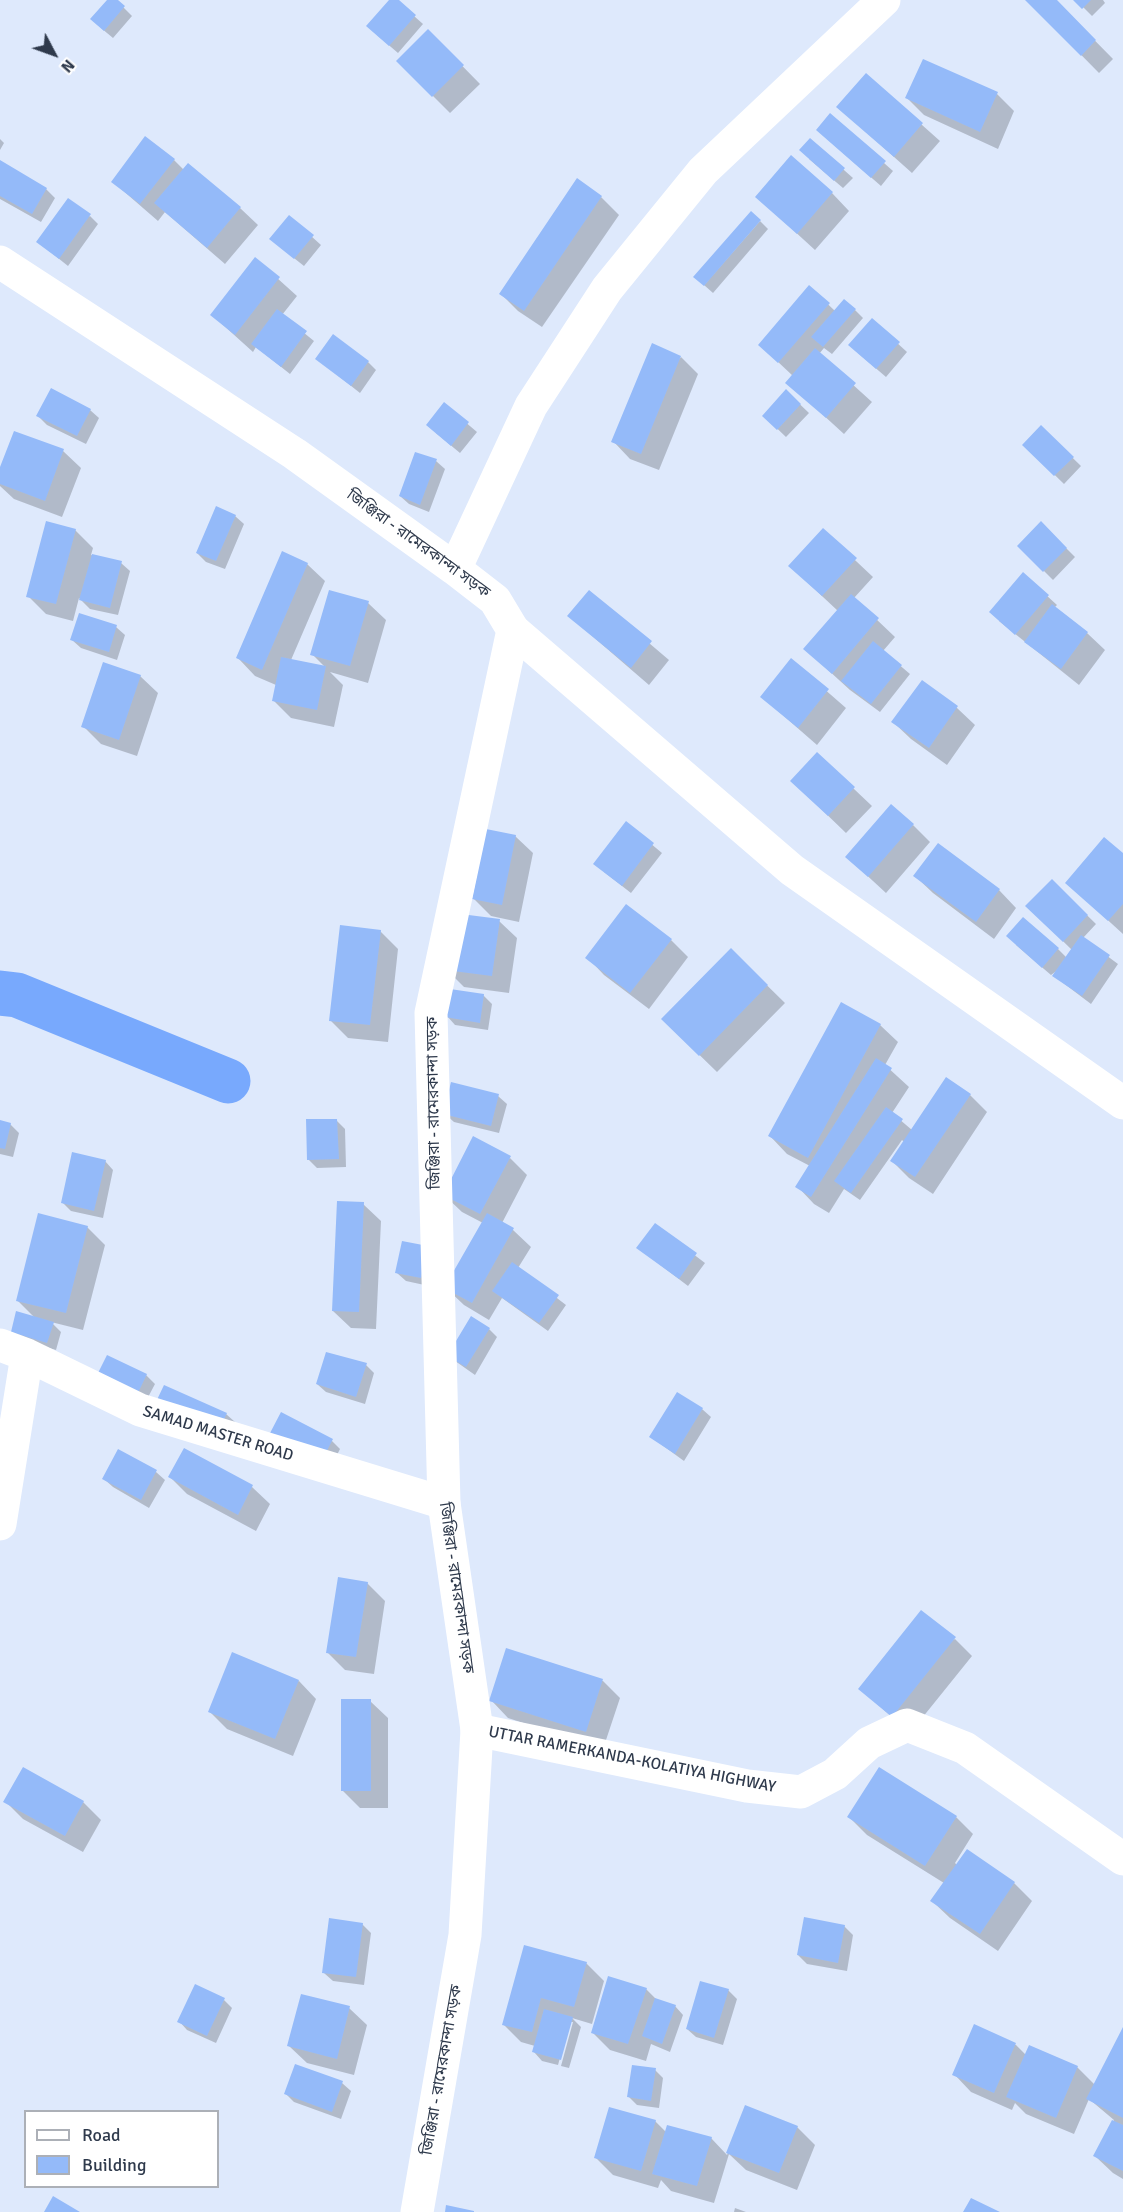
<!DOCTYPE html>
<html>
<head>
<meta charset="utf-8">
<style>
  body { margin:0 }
  #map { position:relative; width:1123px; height:2212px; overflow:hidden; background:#dee9fc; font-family:Signika,sans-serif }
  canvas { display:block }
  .legend { position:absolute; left:24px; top:2110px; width:195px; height:78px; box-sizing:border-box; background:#fff; border:2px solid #acb0b7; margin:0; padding:8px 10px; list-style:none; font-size:18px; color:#2f3a4c }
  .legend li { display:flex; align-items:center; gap:12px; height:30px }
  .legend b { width:30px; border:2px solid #acb0b7 }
  .north { position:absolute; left:24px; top:24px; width:60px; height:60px; -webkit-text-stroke:4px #fff; paint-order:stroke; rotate:131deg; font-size:16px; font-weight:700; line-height:24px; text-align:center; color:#2f3a4c }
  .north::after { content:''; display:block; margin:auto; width:21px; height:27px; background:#2f3a4c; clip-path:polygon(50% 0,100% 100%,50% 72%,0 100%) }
</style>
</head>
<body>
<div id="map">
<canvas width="1123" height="2212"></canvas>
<ul class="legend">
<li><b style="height:8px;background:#fff"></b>Road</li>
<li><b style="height:16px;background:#94baf9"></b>Building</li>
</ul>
<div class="north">N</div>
</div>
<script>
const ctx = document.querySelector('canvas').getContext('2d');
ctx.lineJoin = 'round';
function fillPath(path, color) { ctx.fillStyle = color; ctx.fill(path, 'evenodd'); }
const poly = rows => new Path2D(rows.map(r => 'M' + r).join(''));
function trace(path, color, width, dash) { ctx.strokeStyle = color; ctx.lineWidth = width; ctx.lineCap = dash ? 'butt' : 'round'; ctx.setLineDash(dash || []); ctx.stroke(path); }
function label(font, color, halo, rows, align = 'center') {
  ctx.font = font + ' Signika,"Noto Sans Bengali",sans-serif'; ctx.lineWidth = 5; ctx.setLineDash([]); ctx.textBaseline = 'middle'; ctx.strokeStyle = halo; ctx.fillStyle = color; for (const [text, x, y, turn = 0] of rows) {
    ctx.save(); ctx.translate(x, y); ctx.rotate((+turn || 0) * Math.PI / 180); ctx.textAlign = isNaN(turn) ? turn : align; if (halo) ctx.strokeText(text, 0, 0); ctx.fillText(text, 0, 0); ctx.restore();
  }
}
fillPath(poly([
  [109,0,116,0,132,16,113,38,101,28],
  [391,0,396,0,423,24,398,53,377,35],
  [1027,0,1055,0,1113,59,1099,73],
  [1076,0,1103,0,1105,3,1092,16],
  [428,31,480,84,450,113,398,61],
  [866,75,940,141,912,173,838,107],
  [997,94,1014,111,998,149,924,115,907,98],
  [830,115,893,171,881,186,826,138],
  [0,139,4,143,0,150],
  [810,140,853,178,843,188,809,159],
  [174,160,184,170,240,208,258,225,225,264,165,212,158,221,113,182],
  [0,162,46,189,55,198,41,222,0,199],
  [832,193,849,211,815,250,757,197],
  [601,197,619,215,542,327,518,311,501,294],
  [90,216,98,224,68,266,38,242],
  [290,217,321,245,304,266,280,247],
  [760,221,768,229,713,293,704,285],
  [256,259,297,296,282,315,314,341,290,374,256,347,253,352,212,315],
  [810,287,835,311,855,310,863,318,832,354,824,348,819,354,872,402,844,434,787,382,793,376,760,345],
  [872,320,907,352,886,377,858,353],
  [681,357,698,374,659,470,630,459,613,441],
  [317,359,368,362,376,370,360,393],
  [786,391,809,413,786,437,764,416],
  [444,404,477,432,460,453,436,433],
  [90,410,99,418,86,444,47,425,38,416],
  [1041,427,1081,466,1064,484,1024,445],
  [63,451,81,468,62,517,14,499,0,486,0,471],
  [436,461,445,469,429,512,409,504,400,496],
  [235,516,244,524,225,569,206,562,197,553],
  [1041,523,1075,557,1053,580,1019,546],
  [75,530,93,548,91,555,121,563,130,571,118,615,90,609,79,598,73,621,46,614,28,596],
  [823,530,873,577,854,598,895,637,883,651,910,674,880,712,850,690,805,649,838,611,808,583],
  [307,564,325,581,291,660,325,667,312,654,368,603,386,620,368,683,330,672,343,685,334,727,291,718,273,700,276,685,255,676,238,658],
  [1023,574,1057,605,1054,608,1087,633,1105,650,1079,685,999,621],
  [589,592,669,660,649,685,569,616],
  [116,627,125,635,117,660,81,648,72,640],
  [791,660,846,708,817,745,762,697],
  [140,676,158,693,137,756,101,744,83,726],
  [922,682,957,708,975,725,947,765,911,739,893,722],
  [817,754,872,806,846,833,792,781],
  [626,823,662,853,631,893,604,872],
  [913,825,930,842,886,893,847,857],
  [515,836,533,853,519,922,491,916,473,898],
  [1123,855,1123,934,1067,883],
  [915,876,999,890,1016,908,994,939,933,893],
  [1052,881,1096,924,1083,938,1118,964,1091,1004,1054,976,1058,970,1051,975,1016,945,1058,949,1067,958,1072,950,1027,906],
  [499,921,517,938,509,993,464,987,447,970],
  [380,931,398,949,388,1042,348,1038,330,1020],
  [671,940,688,957,649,1009,604,975,587,957],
  [731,950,785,1003,717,1072,681,1037],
  [483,995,492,1004,488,1030,455,1025,447,1016],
  [880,1025,898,1042,885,1065,909,1087,892,1113,912,1130,970,1095,987,1112,933,1194,909,1178,892,1161,904,1142,902,1140,860,1200,844,1189,829,1213,814,1204,797,1186,810,1166,787,1154,770,1136],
  [498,1096,507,1104,499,1133,454,1122,445,1114],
  [0,1121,10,1124,19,1133,13,1157,0,1154],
  [337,1121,345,1129,346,1167,317,1168,308,1159],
  [510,1158,527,1175,502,1223,513,1230,531,1247,518,1268,566,1305,548,1331,502,1298,489,1320,464,1305,446,1288,483,1223,462,1212,444,1195],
  [105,1161,113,1170,103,1218,71,1211,62,1202],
  [363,1204,381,1221,376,1329,351,1328,333,1311],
  [655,1225,705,1263,688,1286,638,1248],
  [87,1227,105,1245,83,1330,51,1322,61,1332,56,1350,21,1340,12,1331,36,1319,18,1301],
  [403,1242,429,1286,406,1281,397,1273],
  [489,1329,497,1337,475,1375,448,1356],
  [366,1365,374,1373,365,1404,326,1392,317,1384],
  [146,1375,155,1384,145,1403,107,1384],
  [702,1409,711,1417,684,1461,651,1437],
  [166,1412,226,1414,235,1422],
  [281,1414,332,1441,340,1449,330,1469],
  [156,1472,165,1480,149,1508,113,1487,104,1479],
  [170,1477,252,1487,270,1504,256,1531,187,1494],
  [367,1583,385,1601,374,1674,345,1670,327,1652],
  [955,1639,972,1656,910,1733,860,1689],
  [507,1650,603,1681,620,1698,603,1749,508,1718,491,1700],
  [299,1681,316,1699,293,1756,227,1729,209,1711],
  [370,1701,388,1718,388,1808,360,1808,342,1790],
  [5,1801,83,1802,101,1820,83,1852,23,1819],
  [849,1817,956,1817,973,1834,955,1863,957,1865,967,1851,1014,1883,1032,1901,998,1951,950,1918,932,1901,944,1883,867,1835],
  [362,1924,371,1933,364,1985,333,1981,324,1973],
  [844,1926,853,1935,847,1971,807,1964,798,1955],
  [586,1963,604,1981,592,2024,572,2018,581,2027,569,2068,561,2066,573,2022,570,2022,558,2065,542,2061,534,2052,535,2046,521,2042,504,2025],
  [646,1989,657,2000,675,2006,683,2015,670,2052,651,2044,646,2061,610,2050,592,2032],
  [728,1990,737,1999,723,2045,696,2037,687,2029],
  [224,2000,232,2008,216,2043,187,2030,179,2021],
  [349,2008,367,2025,354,2075,307,2063,289,2046],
  [975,2026,1016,2045,1026,2055,1077,2067,1095,2085,1123,2030,1123,2179,1113,2173,1095,2156,1114,2120,1089,2099,1074,2134,1026,2114,1015,2103,1012,2110,971,2092,954,2074],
  [655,2070,663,2078,659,2108,637,2105,628,2096],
  [342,2083,351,2091,341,2119,294,2102,285,2093],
  [746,2107,797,2127,815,2145,797,2190,746,2170,729,2154,714,2203,671,2191,661,2180,658,2188,613,2175,596,2158,655,2121,666,2132,711,2138,727,2155],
  [735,2208,746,2212,734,2212]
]), '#0003');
trace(poly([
  [0,993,17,995,228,1081]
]), '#78a9fd', 45);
fillPath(poly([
  [107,0,118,0,125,6,104,31,90,19],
  [389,0,399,0,416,15,389,46,366,26],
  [1025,0,1057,0,1096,40,1081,56],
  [1073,0,1091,0,1082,9],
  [428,29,464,65,432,97,396,61],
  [923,59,998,92,980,132,905,98],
  [866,73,923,123,894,157,836,107],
  [830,113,886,161,871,178,816,130],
  [145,136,175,159,140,204,111,182],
  [810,138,845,168,834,181,799,150],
  [791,155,833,192,797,234,755,197],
  [0,160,47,188,32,214,0,196],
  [188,163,241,207,207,248,154,203],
  [577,178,602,196,524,311,499,294],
  [68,198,91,214,59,259,36,242],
  [751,211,761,220,704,286,693,277],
  [289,215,314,235,294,259,269,239],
  [255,257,280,277,235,335,210,315],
  [809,285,830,303,778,363,758,345],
  [844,299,856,309,823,347,811,337],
  [277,309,307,331,281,367,251,344],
  [872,318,900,342,876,369,848,345],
  [333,334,369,361,351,386,315,359],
  [652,343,681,356,641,454,611,442],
  [815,348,856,383,826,418,785,383],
  [51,388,91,409,77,436,36,416],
  [786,389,801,404,777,430,762,416],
  [444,402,469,422,451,446,426,425],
  [1041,425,1074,457,1054,476,1022,445],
  [14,431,64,449,45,501,0,484,0,467],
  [415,452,437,459,420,505,399,496],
  [216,506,236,515,216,561,196,553],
  [46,521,76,529,56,604,26,597],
  [1041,521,1067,548,1043,572,1017,546],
  [823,528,857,558,822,596,788,566],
  [282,551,308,563,262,670,236,658],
  [92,554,122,561,110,608,79,600],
  [1023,572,1049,595,1015,635,989,612],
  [329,590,369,601,350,666,310,655],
  [589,590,652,641,631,668,567,616],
  [851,594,879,618,832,674,803,649],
  [1052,604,1088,632,1061,669,1024,642],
  [79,613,117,625,109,652,70,640],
  [873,641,902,665,871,704,841,681],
  [281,657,326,666,317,710,272,701],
  [791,658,829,689,798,728,760,697],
  [103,662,141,675,119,740,81,727],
  [922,680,958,706,929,748,891,722],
  [817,752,855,787,828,816,790,781],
  [891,804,914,824,868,877,845,857],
  [626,821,654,843,622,886,593,864],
  [486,829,516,835,502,905,472,899],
  [1104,837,1123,853,1123,904,1108,921,1065,883],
  [938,843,1000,889,976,922,913,876],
  [1052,879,1088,915,1063,942,1025,906],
  [626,904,672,939,630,993,585,958],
  [453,913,500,919,492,976,445,970],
  [1023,917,1059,948,1042,968,1006,936],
  [340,925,381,930,370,1025,329,1021],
  [1081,935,1110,955,1082,996,1052,976],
  [731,948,768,985,699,1056,661,1019],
  [450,989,484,994,480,1023,445,1017],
  [841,1002,881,1024,808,1158,768,1136],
  [876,1058,892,1068,811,1197,795,1187],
  [946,1077,971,1094,915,1177,890,1161],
  [451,1082,499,1094,491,1126,443,1114],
  [886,1107,903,1119,851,1193,834,1181],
  [306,1119,337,1119,339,1159,307,1160],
  [0,1120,11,1123,5,1149,0,1148],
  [473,1136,511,1156,480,1214,443,1195],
  [72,1152,106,1160,94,1211,61,1203],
  [337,1201,364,1202,359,1312,332,1311],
  [38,1213,88,1226,66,1313,16,1301],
  [487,1213,514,1228,472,1303,444,1288],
  [655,1223,697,1253,679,1279,636,1248],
  [402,1241,428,1246,421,1278,395,1273],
  [512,1262,559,1295,539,1323,492,1291],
  [16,1311,54,1322,47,1343,11,1332],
  [471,1316,490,1328,466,1367,447,1356],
  [326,1352,367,1363,356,1397,316,1384],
  [107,1355,147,1374,137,1395,97,1375],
  [164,1385,227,1413,218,1432,155,1404],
  [677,1392,703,1408,675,1454,649,1437],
  [281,1412,333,1439,321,1462,269,1435],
  [184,1448,253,1485,238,1515,168,1477],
  [118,1449,157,1470,141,1500,102,1479],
  [338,1577,368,1582,356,1657,326,1653],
  [921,1610,956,1637,892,1717,858,1689],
  [506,1648,603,1679,586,1732,489,1701],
  [232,1652,299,1680,275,1739,208,1712],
  [341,1699,371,1699,371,1791,341,1791],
  [23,1767,84,1801,65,1836,3,1802],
  [879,1767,957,1816,925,1866,847,1817],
  [967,1849,1015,1882,980,1934,930,1901],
  [804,1917,845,1925,838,1963,797,1955],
  [329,1918,363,1923,356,1977,322,1973],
  [524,1945,587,1962,574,2007,541,1998,532,2032,502,2025],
  [608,1976,647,1988,628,2044,591,2033],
  [700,1981,729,1989,714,2038,686,2029],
  [195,1984,225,1998,207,2036,177,2022],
  [301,1994,350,2006,337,2059,287,2046],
  [655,1998,676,2005,662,2044,642,2036],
  [544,2009,573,2017,561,2060,532,2052],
  [974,2024,1016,2043,994,2093,952,2075],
  [1123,2027,1123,2118,1086,2099],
  [1029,2045,1078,2066,1056,2118,1006,2097],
  [295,2064,343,2081,332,2112,284,2094],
  [632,2065,656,2068,651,2101,627,2097],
  [745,2105,798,2126,779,2173,726,2153],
  [609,2107,656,2120,641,2171,594,2158],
  [1112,2120,1123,2125,1123,2171,1093,2156],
  [667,2125,712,2137,697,2186,652,2174],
  [53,2196,80,2212,44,2212],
  [971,2198,1000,2212,963,2212],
  [446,2205,474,2211,474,2212,445,2212]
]), '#94baf9');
trace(poly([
  [513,630,792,870,1123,1103],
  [0,1345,27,1355,140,1410,444,1503],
  [0,1524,27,1355],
  [477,1730,747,1786,801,1792,835,1774,869,1743,907,1725,965,1748,1123,1859]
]), '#fff', 33);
trace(poly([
  [0,262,295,454,455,569,495,600,513,630,431,1013,444,1503,477,1730,465,1935,417,2212],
  [455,569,531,406,607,289,703,171,884,0]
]), '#fff', 33);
label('16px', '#2f3a4c', '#fff', [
  ["জিঞ্জিরা - রামেরকান্দা সড়ক",418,544,36],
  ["জিঞ্জিরা - রামেরকান্দা সড়ক",434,1103,-91],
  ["SAMAD MASTER ROAD",218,1434,17],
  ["জিঞ্জিরা - রামেরকান্দা সড়ক",456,1588,82],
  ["UTTAR RAMERKANDA-KOLATIYA HIGHWAY",632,1760,11],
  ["জিঞ্জিরা - রামেরকান্দা সড়ক",442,2070,-80]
]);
</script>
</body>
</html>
